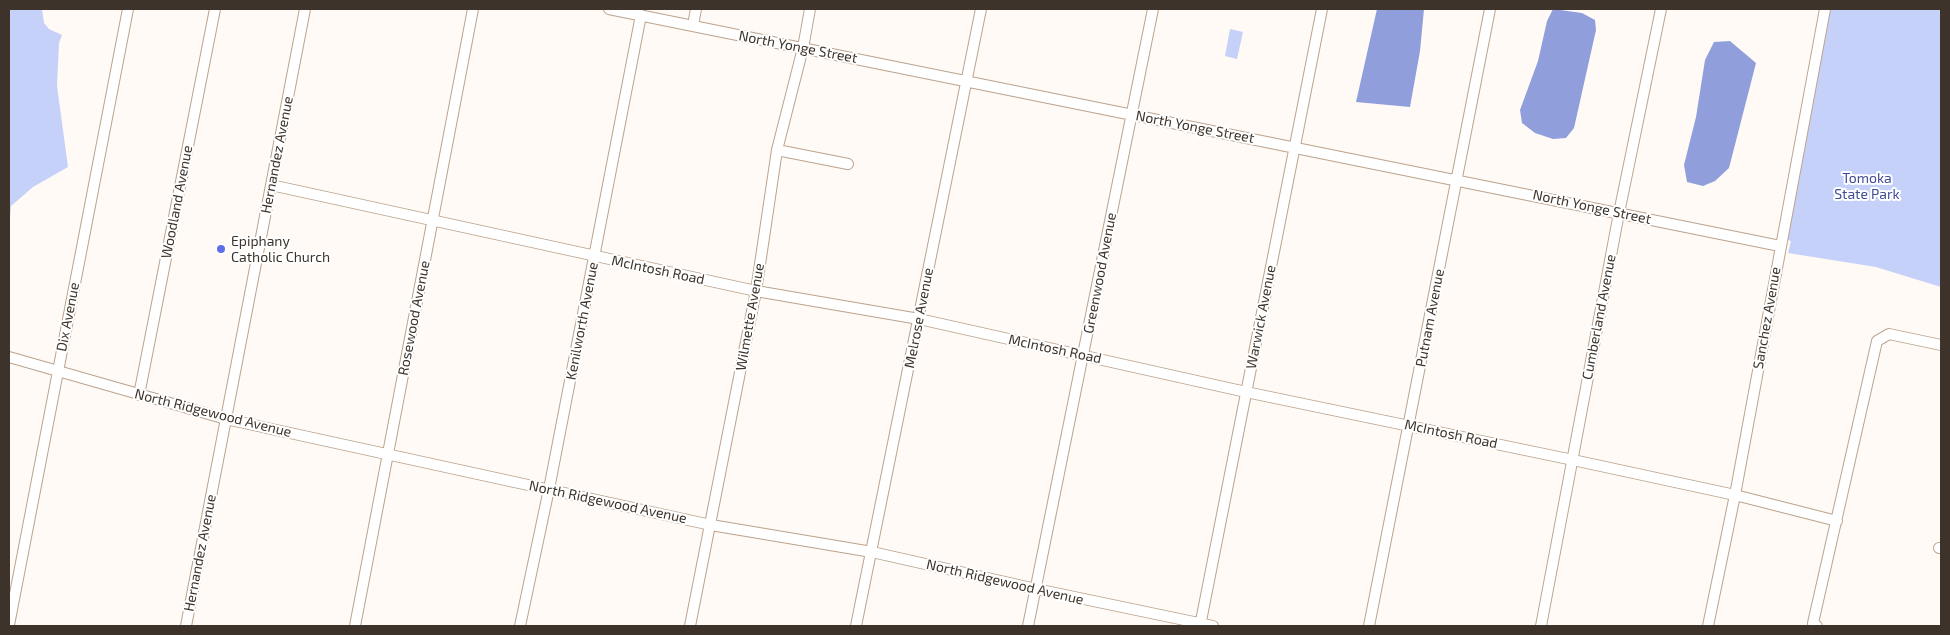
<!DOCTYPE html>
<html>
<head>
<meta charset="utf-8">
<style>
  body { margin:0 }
  #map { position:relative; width:1950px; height:635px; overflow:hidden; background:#fffaf5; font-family:"Exo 2",sans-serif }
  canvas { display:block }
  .frame { position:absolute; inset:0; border:10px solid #3d332a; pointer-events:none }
</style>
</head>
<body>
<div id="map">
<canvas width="1950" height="635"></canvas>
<div class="frame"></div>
</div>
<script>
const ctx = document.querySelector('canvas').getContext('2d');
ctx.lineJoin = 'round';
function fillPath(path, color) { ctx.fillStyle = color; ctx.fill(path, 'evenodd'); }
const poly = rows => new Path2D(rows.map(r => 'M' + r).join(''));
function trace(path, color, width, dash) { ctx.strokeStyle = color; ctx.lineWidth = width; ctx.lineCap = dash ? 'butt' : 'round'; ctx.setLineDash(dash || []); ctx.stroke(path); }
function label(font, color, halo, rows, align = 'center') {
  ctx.font = font + ' "Exo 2",sans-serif'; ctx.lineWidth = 4; ctx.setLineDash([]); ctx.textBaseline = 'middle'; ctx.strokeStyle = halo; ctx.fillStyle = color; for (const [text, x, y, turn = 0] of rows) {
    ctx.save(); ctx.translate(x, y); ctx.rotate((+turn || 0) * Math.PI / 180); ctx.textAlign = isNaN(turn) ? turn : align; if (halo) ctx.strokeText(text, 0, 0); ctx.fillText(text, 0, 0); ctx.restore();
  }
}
fillPath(poly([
  [9,9,42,9,44,23,49,29,62,35,59,43,57,86,68,167,33,187,11,206,9,231],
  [1825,9,1941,9,1941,287,1876,267,1788,253,1791,241,1782,238],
  [1230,29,1243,32,1237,59,1225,56]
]), '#c6d1fa');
fillPath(poly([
  [1377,9,1424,9,1420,51,1410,107,1356,102],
  [1553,9,1582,13,1595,20,1596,30,1574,128,1566,138,1553,139,1535,133,1522,123,1520,110,1538,61,1547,21],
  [1730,41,1756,63,1729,168,1715,181,1703,186,1687,182,1684,165,1696,117,1705,60,1714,42]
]), '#909fdb');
const minor = poly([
  [609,9,1780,246],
  [693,25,696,9],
  [777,150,848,164],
  [271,185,756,291,919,319,1246,392,1573,460,1735,495,1837,521],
  [9,357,226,419,711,525,872,552,1036,589,1213,626],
  [139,395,215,9],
  [1939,548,1941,548],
  [9,625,128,9],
  [186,626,305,9],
  [355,626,473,9],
  [520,626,549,489,641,15],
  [690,626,756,291,777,150,803,48,810,9],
  [856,626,981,9],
  [1028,626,1153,9],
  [1200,626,1322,9],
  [1369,626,1490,9],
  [1541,626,1619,213,1661,9],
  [1708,626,1735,495,1825,9],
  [1817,626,1813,623,1877,341,1889,334,1941,345]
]);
trace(minor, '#bca38e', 12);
trace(minor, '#fff', 10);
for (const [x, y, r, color] of [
  [221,249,5,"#5e6ee6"]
]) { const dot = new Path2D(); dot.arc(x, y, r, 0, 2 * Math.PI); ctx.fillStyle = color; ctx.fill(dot); trace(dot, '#fff', 2); }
label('14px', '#3d332a', '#fff', [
  ["North Yonge Street",798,47,11],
  ["North Yonge Street",1195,127,11],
  ["Hernandez Avenue",277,155,-79],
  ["Woodland Avenue",177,202,-79],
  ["North Yonge Street",1592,207,12],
  ["McIntosh Road",658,270,12],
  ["Greenwood Avenue",1100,273,-79],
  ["Dix Avenue",68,317,-79],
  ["Wilmette Avenue",750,317,-80],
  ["Warwick Avenue",1261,317,-79],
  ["Cumberland Avenue",1599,317,-79],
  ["Rosewood Avenue",414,318,-79],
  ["Melrose Avenue",919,318,-79],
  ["Putnam Avenue",1430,318,-79],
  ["Sanchez Avenue",1767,318,-80],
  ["Kenilworth Avenue",582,321,-79],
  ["McIntosh Road",1055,349,12],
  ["North Ridgewood Avenue",213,413,14],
  ["McIntosh Road",1451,434,12],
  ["North Ridgewood Avenue",608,502,12],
  ["Hernandez Avenue",200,553,-79],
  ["North Ridgewood Avenue",1005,582,13]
]);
label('14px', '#414d96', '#fff', [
  ["Tomoka",1867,178],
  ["State Park",1867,194]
]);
label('14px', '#3d332a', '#fff', [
  ["Epiphany",231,241],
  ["Catholic Church",231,257]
], 'left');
</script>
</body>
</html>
